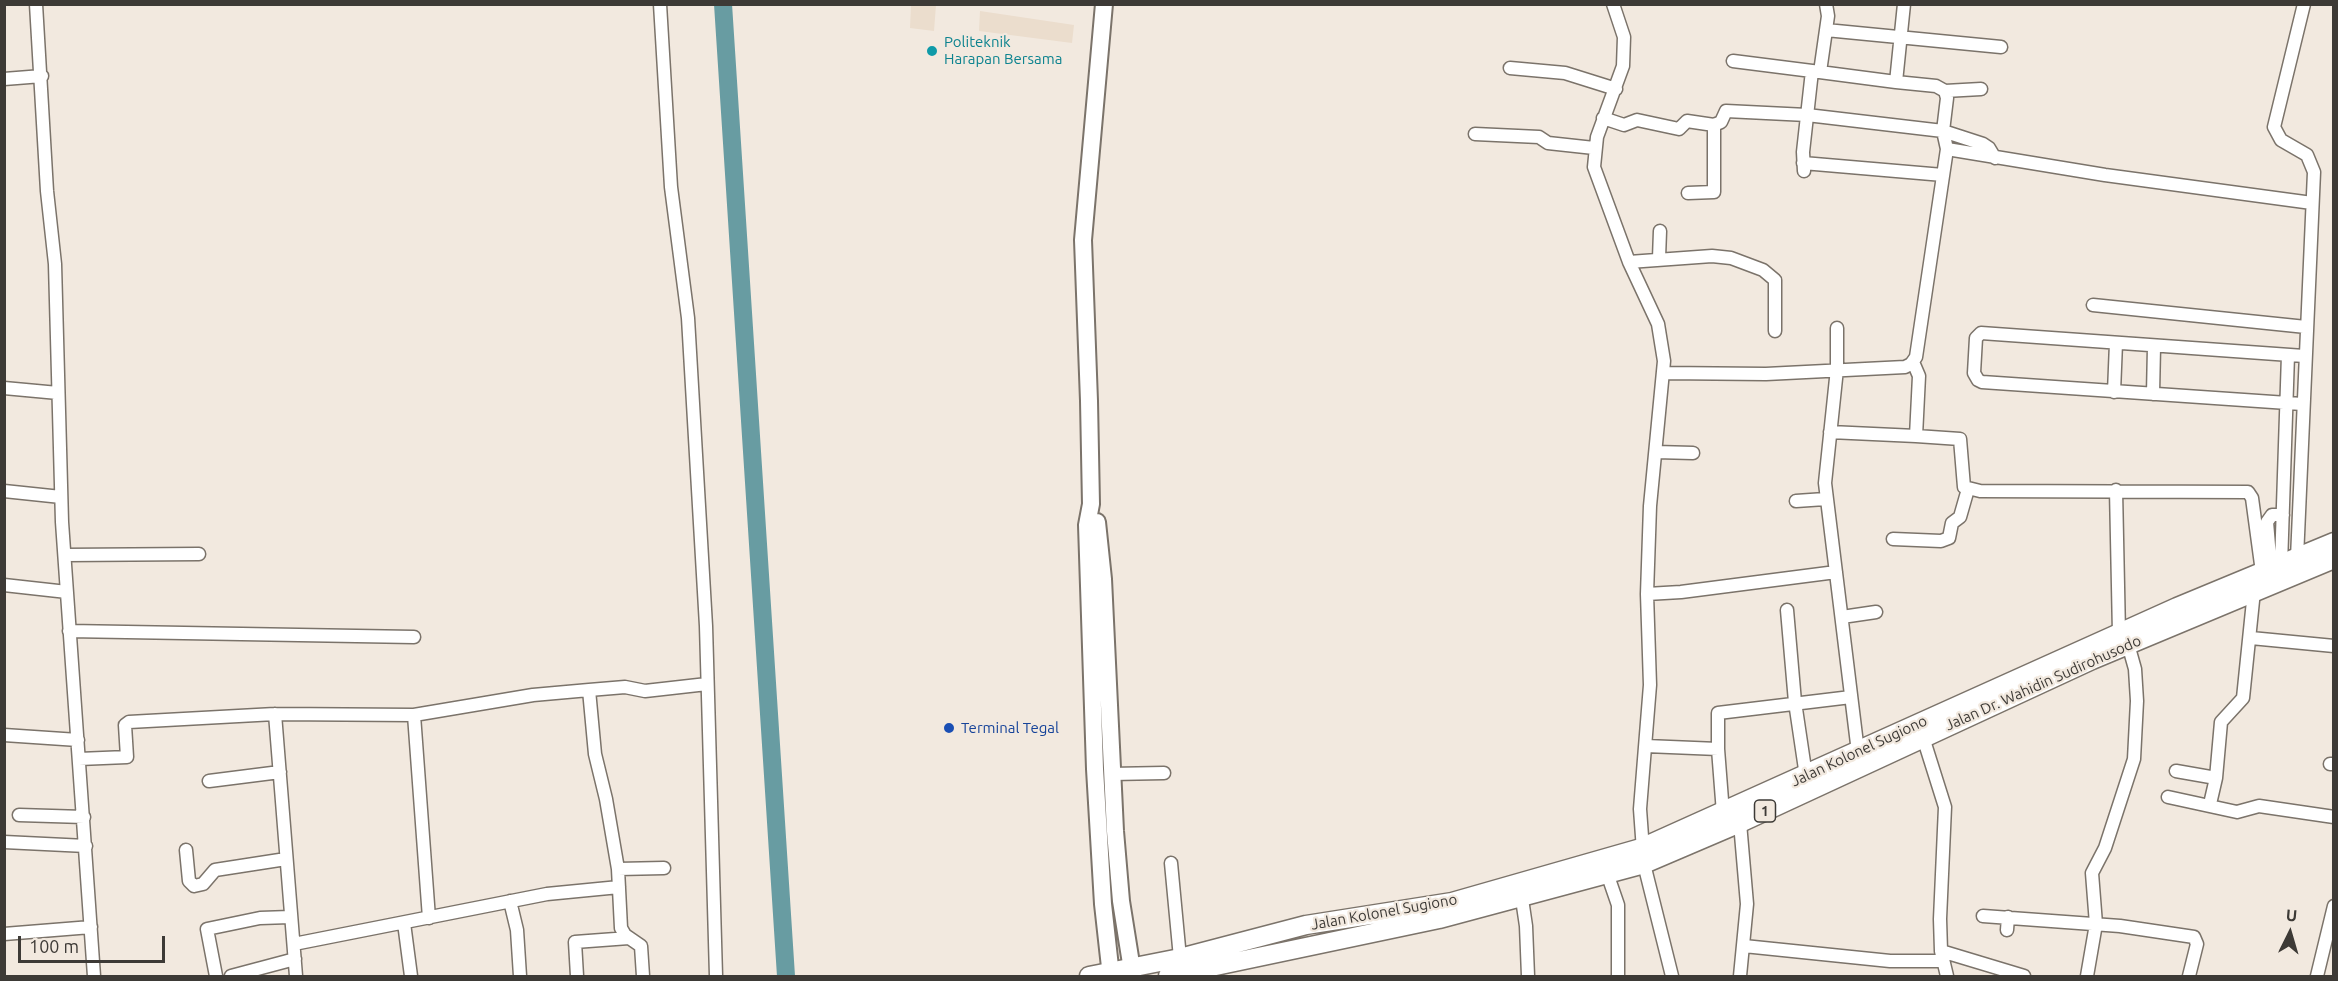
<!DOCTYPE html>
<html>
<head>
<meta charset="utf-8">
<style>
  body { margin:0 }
  #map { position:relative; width:2338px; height:981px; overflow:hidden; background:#f2e9df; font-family:Ubuntu,sans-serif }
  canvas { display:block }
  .frame { position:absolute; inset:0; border:6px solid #3d3a36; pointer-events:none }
  .north { position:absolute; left:2260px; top:903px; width:60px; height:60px; -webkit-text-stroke:4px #f2e9df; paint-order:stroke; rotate:5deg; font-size:16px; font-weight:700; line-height:24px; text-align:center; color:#3d3a36 }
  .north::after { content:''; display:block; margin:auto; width:21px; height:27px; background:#3d3a36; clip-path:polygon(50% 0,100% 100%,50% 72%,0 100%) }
  .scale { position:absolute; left:18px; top:936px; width:147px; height:27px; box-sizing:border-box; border:3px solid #3d3a36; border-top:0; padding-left:8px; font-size:18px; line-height:21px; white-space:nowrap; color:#3d3a36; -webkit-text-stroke:4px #f2e9df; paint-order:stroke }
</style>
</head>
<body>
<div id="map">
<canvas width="2338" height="981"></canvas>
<div class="frame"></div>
<div class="north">U</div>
<div class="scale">100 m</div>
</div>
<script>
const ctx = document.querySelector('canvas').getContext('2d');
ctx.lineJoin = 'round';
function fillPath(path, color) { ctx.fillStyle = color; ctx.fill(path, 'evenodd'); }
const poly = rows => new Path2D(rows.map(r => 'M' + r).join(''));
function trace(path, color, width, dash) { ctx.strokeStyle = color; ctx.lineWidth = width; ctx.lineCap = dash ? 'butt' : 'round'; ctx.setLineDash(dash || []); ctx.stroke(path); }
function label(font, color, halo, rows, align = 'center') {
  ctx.font = font + ' Ubuntu,sans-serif'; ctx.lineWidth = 4.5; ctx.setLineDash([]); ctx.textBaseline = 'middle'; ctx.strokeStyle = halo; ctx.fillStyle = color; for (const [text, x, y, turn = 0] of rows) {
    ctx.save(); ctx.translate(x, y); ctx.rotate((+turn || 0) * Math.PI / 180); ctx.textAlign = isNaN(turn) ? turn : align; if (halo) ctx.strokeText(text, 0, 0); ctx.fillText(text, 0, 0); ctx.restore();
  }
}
fillPath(poly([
  [911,5,936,5,934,31,910,28],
  [980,11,1074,25,1072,43,979,31]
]), '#ebddcd');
trace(poly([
  [1211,976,1224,973]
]), '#689ca2', 3);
trace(poly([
  [723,4,786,976]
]), '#689ca2', 18);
const minor = poly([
  [36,4,47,191,55,264,62,522,94,976],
  [660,4,671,187,688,318,706,626,716,976],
  [1613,4,1624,37,1623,66,1597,137,1594,167,1629,262,1658,324,1664,361,1650,506,1647,594,1650,685,1640,809,1644,864,1672,976],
  [1826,30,2001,47],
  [1733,61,1812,71],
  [1510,68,1565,73,1616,89],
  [1820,72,1828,16,1826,4],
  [4,79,42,76],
  [1896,82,1936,86,1945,91,1947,98,1943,131,1947,149,2105,175,2312,203],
  [1945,91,1981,89],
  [1603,118,1624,125,1637,120,1679,129,1687,121,1714,125,1714,192,1688,193],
  [1714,125,1721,122,1726,111,1807,115,1943,131,1983,144,1989,148,1995,158],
  [1475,134,1539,137,1548,143,1594,148],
  [1803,163,1943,175],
  [1804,171,1803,152,1812,71,1896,82,1904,4],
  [1659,258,1660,231],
  [1629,262,1712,256,1731,258,1763,270,1775,280,1775,331],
  [2093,305,2306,327],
  [1837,328,1837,369,1825,483,1858,752],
  [1913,362,1919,376,1916,436,1960,439,1964,487,1980,491,2248,492,2252,498,2262,572],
  [1664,373,1766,374,1905,367,1911,364,1916,357,1947,149],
  [4,388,58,393],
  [2114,392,2116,343],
  [2153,394,2154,347],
  [2302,404,1982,382,1978,380,1974,373,1976,338,1981,333,2304,356],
  [1830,432,1916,436],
  [1656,452,1693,453],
  [2116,490,2119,634],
  [4,491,61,497],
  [1796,501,1825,499],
  [1893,539,1941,541,1949,538,1952,523,1960,517,1968,489],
  [65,555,199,554],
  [2297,558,2314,172,2307,155,2281,140,2274,127,2304,4],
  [2281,565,2288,355],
  [2271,569,2267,522,2272,515,2283,515],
  [4,585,67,592],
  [1647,594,1681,592,1836,572],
  [1787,610,1795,702,1806,776],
  [1842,617,1876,612],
  [69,631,414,637],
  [2251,638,2334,646],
  [589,690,625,687,645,691,707,684],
  [275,714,296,976],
  [414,715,429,918],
  [1922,734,1945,807,1940,919,1941,951,1947,976],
  [4,735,78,740],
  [1646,746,1718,749,1718,713,1851,697],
  [1718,749,1723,813],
  [79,759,127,757,125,725,129,722,275,714,414,715,533,695,589,690,595,754,606,799,618,869,621,928,625,935,641,946,643,976],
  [2330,764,2334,764],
  [2176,771,2216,778],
  [1111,774,1164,773],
  [209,781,280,772],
  [2168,797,2237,812,2259,806,2334,817],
  [2210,804,2216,778,2221,722,2243,698,2254,591],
  [19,815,84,817],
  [1740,823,1747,904,1740,976],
  [4,842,86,846],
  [186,850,189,881,194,886,203,884,215,870,286,859],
  [1171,863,1180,958],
  [618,869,664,868],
  [1608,876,1618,905,1618,976],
  [1522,899,1526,926,1528,976],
  [510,901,517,930,520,976],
  [1983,916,2120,926,2194,937,2197,944,2189,976],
  [404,923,411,976],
  [2007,930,2008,917],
  [4,934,91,927],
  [294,944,547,894,619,887],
  [1744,946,1890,961,1942,961],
  [1941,951,2024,976],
  [216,976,207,929,260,918,290,917],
  [231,976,295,959],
  [577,976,575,942,629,938],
  [2087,976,2096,924,2092,873,2105,848,2134,759,2137,701,2135,669,2128,644],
  [2317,976,2334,906]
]);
const major = poly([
  [1104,4,1083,240,1089,401,1091,504,1087,525,1095,769,1103,904,1111,976],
  [1097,522,1103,579,1115,831,1121,901,1133,976]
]);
const highway = poly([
  [1089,976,1180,958,1306,925,1452,902,1641,848,2177,607,2334,542],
  [1168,976,1439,919,1644,864,1740,823,2092,660,2334,559]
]);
trace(minor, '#7b736a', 15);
trace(major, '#7b736a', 20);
trace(highway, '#7b736a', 21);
trace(minor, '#fff', 12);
trace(major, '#fff', 16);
trace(highway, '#fff', 18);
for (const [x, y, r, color] of [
  [932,51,6,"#0f9aa8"],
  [949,728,6,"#1a4fb4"]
]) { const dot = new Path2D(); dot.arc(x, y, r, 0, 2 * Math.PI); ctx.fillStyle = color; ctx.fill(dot); trace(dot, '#f2e9df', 2); }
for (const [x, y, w] of [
  [1765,811,21]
]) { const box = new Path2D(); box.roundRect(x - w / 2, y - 11, w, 22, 4.5); ctx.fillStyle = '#f2e9df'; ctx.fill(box); trace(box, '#3d3a36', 1.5); }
label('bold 14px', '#3d3a36', null, [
  ["1",1765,811]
]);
label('15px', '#0d838f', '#f2e9df', [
  ["Politeknik",944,42],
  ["Harapan Bersama",944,59]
], 'left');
label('15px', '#3d3a36', '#f2e9df', [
  ["Jalan Dr. Wahidin Sudirohusodo",2043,683,-24],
  ["Jalan Kolonel Sugiono",1859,751,-25],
  ["Jalan Kolonel Sugiono",1384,912,-10]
]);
label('15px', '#164399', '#f2e9df', [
  ["Terminal Tegal",961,728]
], 'left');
</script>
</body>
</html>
